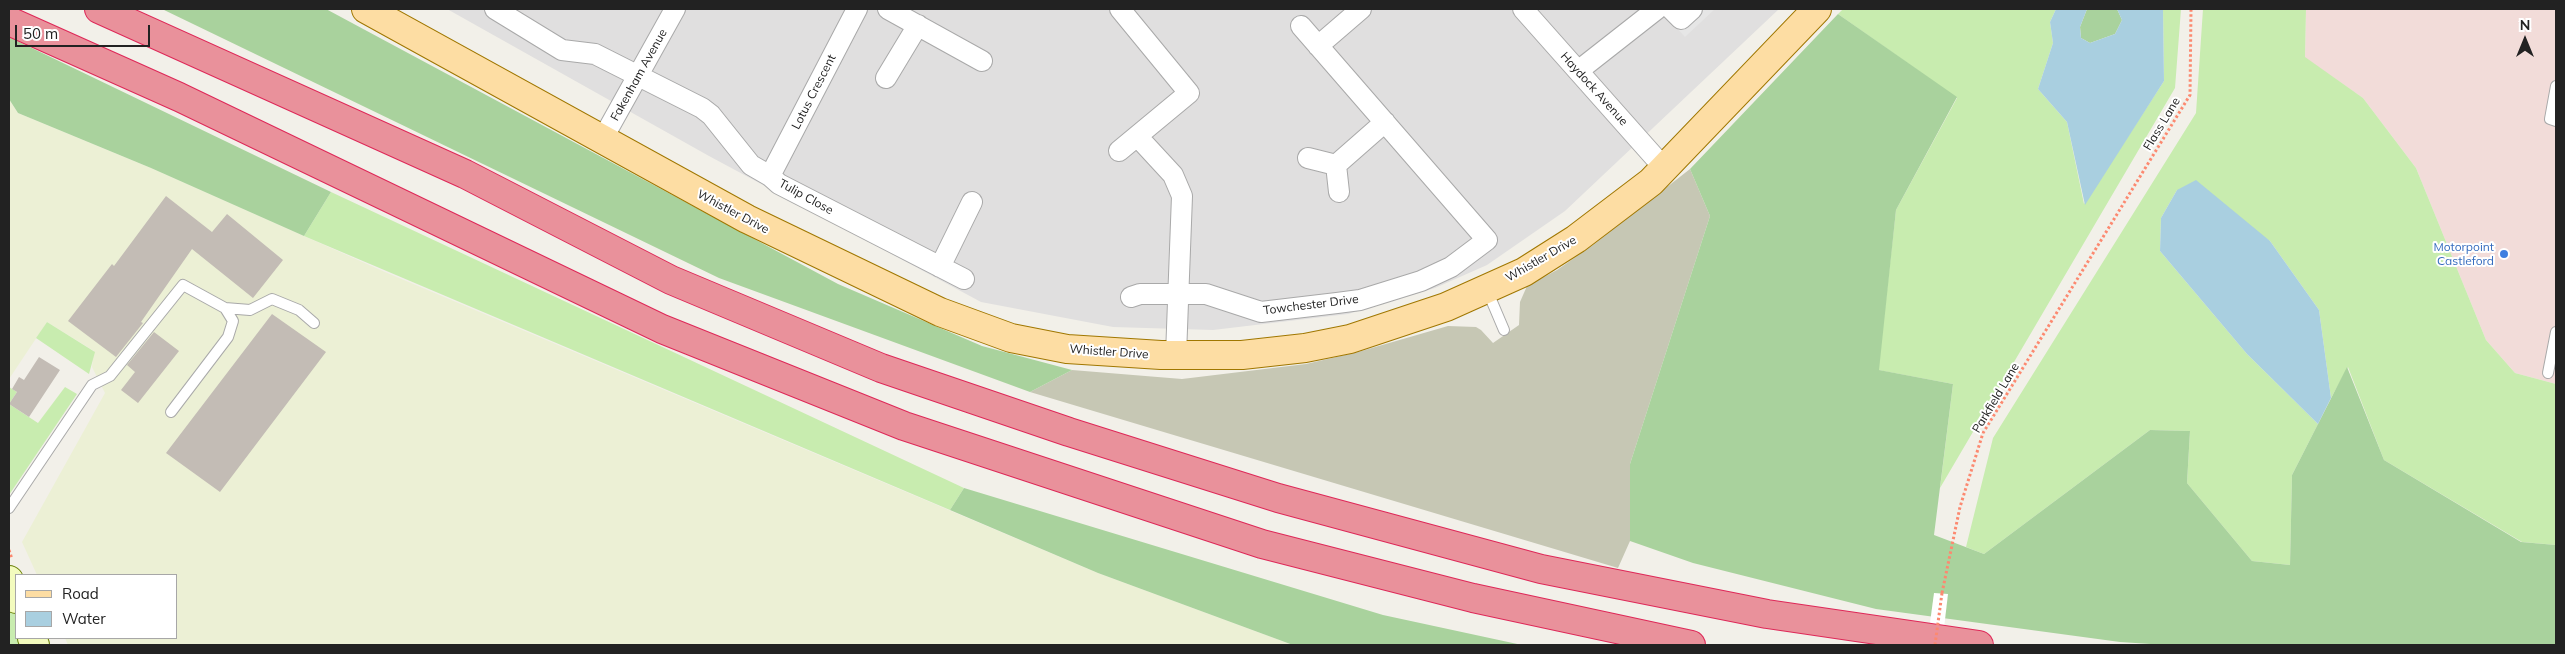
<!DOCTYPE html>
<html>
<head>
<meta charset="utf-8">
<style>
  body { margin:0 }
  #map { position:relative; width:2565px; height:654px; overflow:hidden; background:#f2f0e9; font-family:Mulish,sans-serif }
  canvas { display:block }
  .frame { position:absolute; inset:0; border:10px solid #222; pointer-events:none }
  .legend { position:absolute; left:15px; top:574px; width:162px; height:65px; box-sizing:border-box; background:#fff; border:1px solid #a7a7a7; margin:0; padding:6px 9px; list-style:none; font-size:15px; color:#222 }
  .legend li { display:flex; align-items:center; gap:10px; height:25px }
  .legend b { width:25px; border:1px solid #a7a7a7 }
  .north { position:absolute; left:2500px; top:15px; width:50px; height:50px; -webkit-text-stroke:4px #fff; paint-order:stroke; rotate:0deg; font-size:14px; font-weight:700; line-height:20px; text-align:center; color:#222 }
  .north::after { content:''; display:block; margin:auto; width:18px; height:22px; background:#222; clip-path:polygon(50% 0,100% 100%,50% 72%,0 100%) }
  .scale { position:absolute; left:15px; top:25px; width:135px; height:22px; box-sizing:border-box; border:2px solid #222; border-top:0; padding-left:6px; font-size:15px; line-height:18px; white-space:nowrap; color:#222; -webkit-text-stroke:4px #fff; paint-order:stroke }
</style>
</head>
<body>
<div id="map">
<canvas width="2565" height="654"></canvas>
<div class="frame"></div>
<ul class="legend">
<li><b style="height:6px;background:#fddda3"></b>Road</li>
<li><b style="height:14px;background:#a9cfe0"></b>Water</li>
</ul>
<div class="north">N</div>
<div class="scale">50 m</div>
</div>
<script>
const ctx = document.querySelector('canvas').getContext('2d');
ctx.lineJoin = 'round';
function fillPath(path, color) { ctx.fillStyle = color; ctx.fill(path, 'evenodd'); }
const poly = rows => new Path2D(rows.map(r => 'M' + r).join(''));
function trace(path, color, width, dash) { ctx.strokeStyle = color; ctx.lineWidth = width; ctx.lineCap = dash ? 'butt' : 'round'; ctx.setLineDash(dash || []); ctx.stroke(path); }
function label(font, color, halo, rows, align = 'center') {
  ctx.font = font + ' Mulish,sans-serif'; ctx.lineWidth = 4; ctx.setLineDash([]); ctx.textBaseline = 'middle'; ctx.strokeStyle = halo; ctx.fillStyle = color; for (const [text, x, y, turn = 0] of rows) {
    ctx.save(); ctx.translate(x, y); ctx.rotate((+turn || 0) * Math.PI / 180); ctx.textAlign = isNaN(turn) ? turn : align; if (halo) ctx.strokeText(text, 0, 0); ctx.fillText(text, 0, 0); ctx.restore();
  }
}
fillPath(poly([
  [447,9,1779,9,1565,211,1487,265,1435,288,1348,314,1213,330,1113,327,981,302,709,156]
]), '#e0dfdf');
fillPath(poly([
  [2306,9,2556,9,2556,384,2515,373,2486,340,2416,168,2363,98,2305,58]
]), '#f2dcd9');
fillPath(poly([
  [1690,169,1710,216,1630,464,1630,541,1618,568,1030,392,1072,370,1182,379,1306,364,1358,352,1448,326,1476,327,1481,330,1493,343,1519,325,1520,302,1527,286,1557,270,1593,245]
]), '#c6c7b4');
fillPath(poly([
  [9,99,18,113,151,168,385,272,1098,573,1293,645,68,645,65,638,176,638,176,575,37,575,22,542,105,393,92,367,94,351,47,322,9,379]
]), '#ecf0d5');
fillPath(poly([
  [1843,9,2056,9,2050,22,2053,43,2038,89,2067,122,2084,204,2164,81,2163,9,2181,9,2175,88,1940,488,1953,384,1878,370,1896,210,1957,98,1838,14],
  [2203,9,2306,9,2305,57,2363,98,2416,168,2486,340,2515,373,2556,384,2556,545,2522,542,2384,460,2348,367,2331,398,2319,310,2270,241,2177,190,2161,218,2160,251,2247,354,2318,424,2292,475,2290,565,2252,561,2187,483,2190,431,2150,430,1984,554,1966,547,1993,438,2196,113],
  [331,192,964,488,950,510,304,236],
  [47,322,95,352,89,374,36,338],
  [9,387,17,392,9,404,38,423,65,387,77,394,9,495],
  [9,597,16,614,16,638,27,638,30,645,9,645]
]), '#c8ecaf');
fillPath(poly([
  [162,9,326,9,838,284,982,346,1072,370,1030,392,719,278],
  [2087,9,2117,9,2122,20,2115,34,2090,43,2081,38,2080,27],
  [1838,14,1957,97,1896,210,1879,370,1953,384,1934,535,1984,554,2150,430,2190,431,2187,483,2252,561,2290,565,2292,475,2347,367,2384,460,2521,542,2556,545,2556,645,2166,645,2120,642,1876,609,1693,563,1630,541,1630,464,1710,216,1690,169],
  [9,37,331,192,304,236,151,168,18,113,9,99],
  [964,488,1383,615,1522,645,1293,645,1098,573,950,510]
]), '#a9d29d');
fillPath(poly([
  [1659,9,1715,9,1685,37]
]), '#e6e6e6');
fillPath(poly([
  [2056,9,2087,9,2080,27,2081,38,2090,43,2115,34,2122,20,2117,9,2163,9,2164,81,2085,205,2067,122,2038,89,2053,43,2050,22],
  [2196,180,2270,241,2319,310,2331,398,2318,424,2247,354,2160,251,2161,218,2177,190]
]), '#a9cfe0');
fillPath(poly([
  [1934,593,1948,594,1942,645,1927,645]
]), '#fff');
fillPath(poly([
  [166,196,212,232,227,214,283,260,253,298,192,249,141,322,143,323,116,357,68,321,112,264,114,266],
  [272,314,326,352,220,492,166,453],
  [154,332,179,351,138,403,121,390,135,372,127,365],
  [39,357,60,370,29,417,9,404,17,392,12,389,19,377,24,380]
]), '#c3bcb5');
const lane = poly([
  [2556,86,2550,119,2556,121],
  [1487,290,1504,330],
  [2548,373,2556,332],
  [171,412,228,337,233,321,225,308],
  [9,508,92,385,110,376,183,285,225,308,250,310,272,299,299,310,314,323]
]);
const street = poly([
  [495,9,562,50,595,54,702,108,711,115,751,165,770,176,779,184,964,279],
  [888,9,982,61],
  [1523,9,1665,169],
  [1671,9,1681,19,1692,9],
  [1318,46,1361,9],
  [1578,71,1657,9],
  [886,78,918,25],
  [1137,136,1173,175,1182,196,1176,355],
  [602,140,675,9],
  [1119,151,1189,93,1120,9],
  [1308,158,1336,165,1339,192],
  [1336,165,1385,122],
  [770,176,857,9],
  [940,267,972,202],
  [1131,297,1140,294,1206,294,1261,312,1337,303,1360,300,1421,281,1451,267,1487,240,1301,26]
]);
const secondary = poly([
  [9,580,16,599],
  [32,638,35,645]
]);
const primary = poly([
  [366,9,747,219,940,312,1011,338,1067,349,1161,355,1242,355,1305,348,1350,339,1446,307,1524,272,1576,239,1651,182,1817,9]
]);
const highway = poly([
  [99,9,465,174,671,280,881,368,1069,432,1278,498,1541,569,1767,614,1979,645],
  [9,21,179,97,662,329,904,426,1262,544,1473,598,1691,645]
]);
trace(lane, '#a9a9a9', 12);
trace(street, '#a9a9a9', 22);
trace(secondary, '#687e04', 30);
trace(primary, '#a07700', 30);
trace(highway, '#de2858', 30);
trace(poly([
  [9,550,12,559],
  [1942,593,1960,507,1983,433,2190,95,2191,9]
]), '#fc8970', 3, [2.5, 2.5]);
trace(lane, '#fff', 10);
trace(street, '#fff', 20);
trace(secondary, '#f3fbbe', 28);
trace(primary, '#fddda3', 28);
trace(highway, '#e9919b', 28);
trace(poly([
  [1935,645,1942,593]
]), '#fc8970', 3, [2.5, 2.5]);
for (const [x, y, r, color] of [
  [2504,254,5,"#3f7fe0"]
]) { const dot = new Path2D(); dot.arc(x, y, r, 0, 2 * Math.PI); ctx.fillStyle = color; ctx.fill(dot); trace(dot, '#fff', 2); }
label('12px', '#222', '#fff', [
  ["Fakenham Avenue",639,75,-61],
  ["Haydock Avenue",1594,89,48],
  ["Lotus Crescent",814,92,-63],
  ["Flass Lane",2162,124,-59],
  ["Tulip Close",806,197,29],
  ["Whistler Drive",733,212,28],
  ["Whistler Drive",1541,259,-30],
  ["Towchester Drive",1311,305,-7],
  ["Whistler Drive",1109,352,4],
  ["Parkfield Lane",1996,398,-59]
]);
label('12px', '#366cbe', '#fff', [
  ["Motorpoint",2494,247],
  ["Castleford",2494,261]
], 'right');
</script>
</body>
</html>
